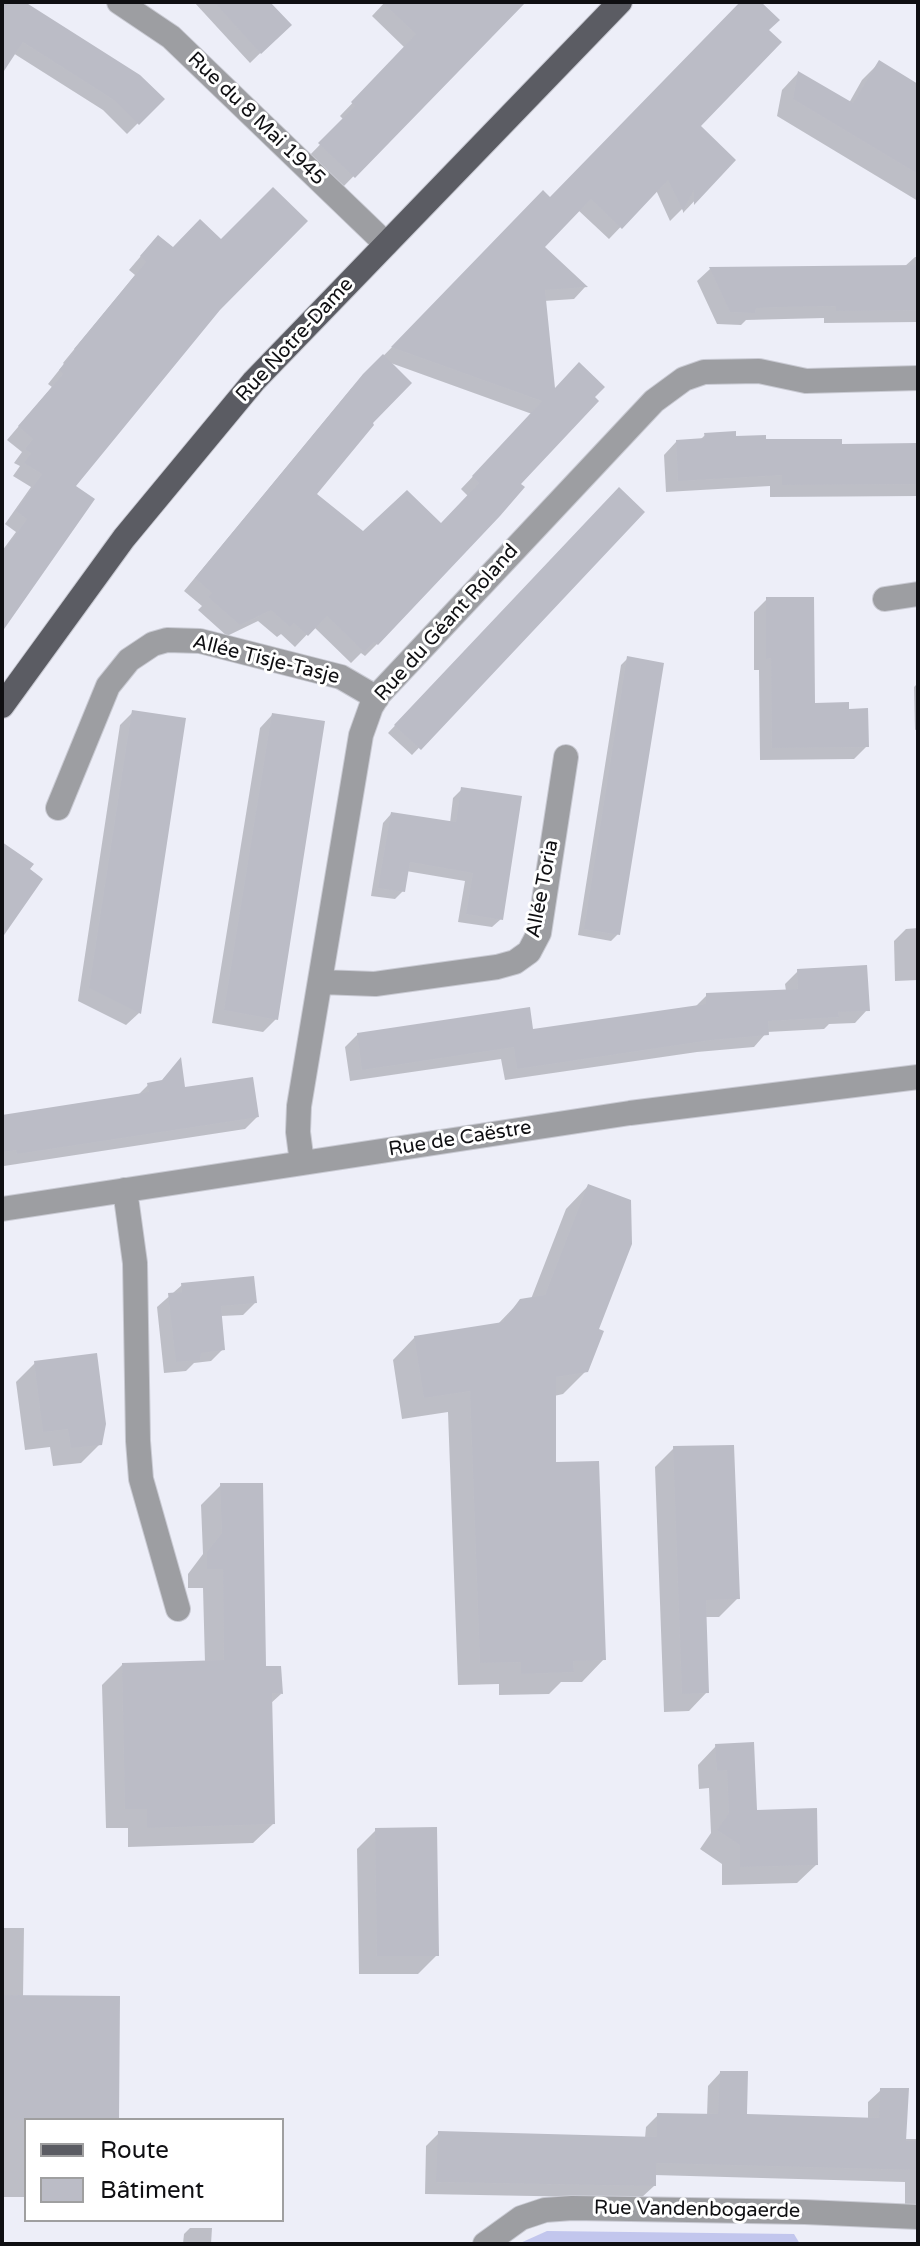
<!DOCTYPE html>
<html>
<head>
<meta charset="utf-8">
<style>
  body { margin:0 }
  #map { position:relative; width:920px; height:2246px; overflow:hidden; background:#edeef8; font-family:"Varela Round",sans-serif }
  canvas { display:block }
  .frame { position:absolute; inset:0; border:4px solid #0f0f12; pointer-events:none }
  .legend { position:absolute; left:24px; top:2118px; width:260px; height:104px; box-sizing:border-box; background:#fff; border:2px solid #9f9fa0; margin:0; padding:10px 14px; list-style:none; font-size:24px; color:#0f0f12 }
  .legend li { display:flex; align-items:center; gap:16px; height:40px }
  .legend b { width:40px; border:2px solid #9f9fa0 }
</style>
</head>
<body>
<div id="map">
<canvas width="920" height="2246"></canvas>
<div class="frame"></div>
<ul class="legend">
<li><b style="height:10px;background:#5b5c63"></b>Route</li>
<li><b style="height:22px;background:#bbbcc6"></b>Bâtiment</li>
</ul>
</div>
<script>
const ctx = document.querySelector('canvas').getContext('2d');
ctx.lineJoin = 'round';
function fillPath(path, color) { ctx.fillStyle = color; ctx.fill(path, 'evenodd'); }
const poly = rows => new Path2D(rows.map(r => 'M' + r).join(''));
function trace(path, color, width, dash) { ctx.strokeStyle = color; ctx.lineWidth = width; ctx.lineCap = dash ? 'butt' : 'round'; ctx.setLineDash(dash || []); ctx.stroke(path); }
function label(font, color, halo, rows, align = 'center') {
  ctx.font = font + ' "Varela Round",sans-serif'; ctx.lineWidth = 6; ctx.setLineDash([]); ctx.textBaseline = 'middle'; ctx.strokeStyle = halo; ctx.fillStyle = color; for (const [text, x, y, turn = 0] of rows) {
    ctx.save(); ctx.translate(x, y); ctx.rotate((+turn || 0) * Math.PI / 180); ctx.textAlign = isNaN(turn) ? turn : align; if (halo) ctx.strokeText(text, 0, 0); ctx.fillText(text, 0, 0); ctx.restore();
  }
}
fillPath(poly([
  [547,2231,794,2234,800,2244,518,2244]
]), '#c2c6ed');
fillPath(poly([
  [4,2,21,2,162,99,127,134,103,110,13,53,2,66,2,4],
  [194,2,268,2,289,25,250,63],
  [385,2,524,2,341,189,308,157,344,120,340,116,405,48,372,16],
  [750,2,759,2,767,30,698,126,733,160,683,213,683,208,670,221,656,190,609,239,578,210,542,247,585,287,574,299,544,301,554,391,519,484,377,644,365,656,361,653,351,663,314,627,295,647,281,634,277,637,258,621,227,636,198,610,202,606,184,591,351,389,531,205,550,200],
  [388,362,532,414,461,489,468,496,441,526,363,534,314,494],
  [879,63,918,86,918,201,777,116,782,90,798,73,849,103,862,80],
  [146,250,219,309,74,486,2,628,2,551,16,532,5,524,31,487,13,476,20,466,14,463,22,452,7,440,52,387,48,384,64,364,63,363,135,275,129,270],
  [915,257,918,257,918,322,824,323,824,318,746,320,741,325,717,324,697,281,710,269,904,267],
  [705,435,840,446,915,445,918,443,918,496,770,497,770,486,666,492,664,455,676,442,700,440],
  [619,490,643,512,412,755,388,733],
  [767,599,813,705,847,711,867,746,854,759,760,760,759,670,754,670,754,612],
  [628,658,618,934,611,941,578,935,621,665],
  [918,683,918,729,915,730,914,687],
  [133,712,139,1013,126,1025,78,1001,120,725],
  [272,715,276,1019,263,1032,212,1023,260,728],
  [462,789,501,919,492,927,458,922,465,881,406,871,403,891,395,899,371,896,383,823,391,814,450,823,453,798],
  [918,928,918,980,895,981,894,941,906,929],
  [798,971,867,1010,855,1023,829,1024,824,1029,767,1032,754,1047,697,1052,505,1080,501,1059,350,1081,345,1047,358,1034,531,1032,695,1007,707,995,786,991,785,984],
  [148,1085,184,1089,257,1117,245,1129,4,1166,2,1162,2,1117,137,1096],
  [588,1186,597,1331,586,1371,563,1394,554,1396,554,1465,604,1659,582,1682,561,1682,549,1694,499,1695,499,1684,458,1685,448,1412,402,1419,393,1360,415,1337,497,1325,521,1300,531,1299,566,1209],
  [182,1285,255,1303,243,1315,221,1316,223,1349,211,1361,194,1363,186,1371,164,1373,157,1307],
  [35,1363,100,1444,81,1463,53,1466,50,1447,25,1450,16,1382],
  [674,1448,738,1598,719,1617,705,1617,707,1692,689,1711,664,1712,655,1467],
  [221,1485,264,1668,281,1694,270,1704,273,1824,253,1843,128,1847,128,1828,106,1828,102,1685,122,1665,205,1663,203,1588,188,1588,188,1574,203,1554,201,1505],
  [716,1746,755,1812,816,1865,797,1883,722,1885,722,1864,700,1849,711,1833,709,1788,699,1789,698,1765],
  [376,1830,437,1955,418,1974,359,1974,357,1849],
  [2,1928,24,1928,23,1997,117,2120,26,2120,26,2197,2,2197],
  [720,2073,745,2116,868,2120,868,2102,881,2090,904,2139,918,2139,918,2210,905,2209,905,2182,654,2175,654,2186,641,2198,425,2194,426,2146,439,2133,645,2138,646,2127,658,2115,707,2116,708,2086],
  [190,2228,212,2228,211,2244,183,2244,184,2234]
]), '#0003');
fillPath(poly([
  [2,2,25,2,140,75,165,99,139,125,114,100,23,42,2,74],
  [214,2,270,2,292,25,261,54],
  [382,2,526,2,355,178,318,143,355,106,351,102,416,34],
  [740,2,761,2,780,20,769,30,782,42,701,126,736,160,694,205,694,190,683,211,668,180,622,229,591,199,545,247,588,287,545,290,555,388,579,362,605,387,595,397,599,401,521,484,525,487,500,516,378,645,374,642,364,652,327,616,308,636,294,623,290,627,271,610,240,625,208,597,212,593,195,578,363,374,383,354,412,383,373,423,374,425,317,494,363,531,407,490,441,523,479,483,472,476,542,401,391,347,543,190,550,197],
  [879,60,918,84,918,174,793,99,798,71,853,103],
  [273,187,308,221,220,310,76,486,95,499,2,632,2,553,27,519,16,511,42,474,24,463,31,453,25,449,33,439,18,426,63,374,59,370,75,350,74,349,146,262,140,256,158,235,173,247,200,219,221,239],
  [918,265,918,310,836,311,836,306,781,307,756,308,755,313,730,312,709,267],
  [736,431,736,436,766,435,766,439,842,439,842,444,918,443,918,484,782,485,782,475,678,481,676,440,705,438,704,433],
  [619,487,645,512,421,750,394,725],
  [766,597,814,597,815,703,849,702,849,709,868,708,869,747,772,748,771,658,766,659],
  [627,656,664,663,620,935,584,929],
  [132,710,186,718,141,1014,89,988],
  [272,713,325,721,278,1020,224,1010],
  [461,787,522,796,503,920,466,914,473,873,410,862,405,892,378,888,391,812,456,822],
  [2,842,34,864,30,869,43,879,2,938],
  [867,965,870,1011,838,1012,839,1017,768,1021,769,1035,711,1040,517,1069,514,1047,362,1070,357,1033,530,1007,533,1029,706,1004,706,993,798,989,797,969],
  [181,1057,185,1087,253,1077,259,1117,17,1154,16,1150,2,1152,2,1115,149,1092,147,1083,162,1080],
  [588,1184,631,1200,632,1244,599,1329,604,1331,588,1372,556,1377,556,1462,599,1461,606,1660,573,1661,574,1672,521,1674,521,1662,480,1663,470,1391,424,1398,414,1336,503,1322,520,1299,545,1295],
  [254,1276,257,1303,221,1306,225,1350,201,1353,200,1360,176,1362,168,1293,182,1292,181,1283],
  [97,1353,106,1424,102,1445,71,1448,68,1429,43,1432,34,1361],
  [734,1445,740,1599,706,1600,709,1693,682,1694,673,1446],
  [220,1483,263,1483,266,1666,281,1666,283,1694,272,1693,275,1824,147,1828,147,1809,125,1809,122,1663,224,1660,223,1569,207,1569,207,1552,222,1533],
  [754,1742,757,1810,817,1808,818,1865,740,1867,740,1845,717,1830,729,1813,727,1770,717,1771,715,1744],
  [437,1827,439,1956,377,1956,375,1828],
  [2,1995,120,1996,119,2120,2,2120],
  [720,2071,748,2071,747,2114,879,2118,880,2088,909,2088,906,2141,918,2141,918,2170,656,2163,656,2186,436,2182,438,2131,657,2137,657,2113,718,2114]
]), '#bbbcc6');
const minor = poly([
  [119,2,171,37,386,244],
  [885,599,918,594],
  [58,808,108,686,129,660,153,644,167,640,200,641,341,677,377,698],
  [321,982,375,984,497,967,515,962,529,952,539,933,566,757],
  [302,1163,298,1132,299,1106,361,735,371,707,379,694,654,401,684,379,704,372,759,371,806,381,918,378],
  [125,1190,135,1263,138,1441,141,1479,178,1609],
  [2,1209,630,1113,918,1077],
  [485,2244,521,2218,545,2210,572,2208,805,2212,918,2217]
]);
const major = poly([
  [2,706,124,538,254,381,620,2]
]);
trace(minor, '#c9cad3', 26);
trace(major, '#c9cad3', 26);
trace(minor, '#9d9ea2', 24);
trace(major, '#5b5c63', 24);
label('20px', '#0f0f12', '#fff', [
  ["Rue du 8 Mai 1945",256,119,44],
  ["Rue Notre-Dame",295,340,-47],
  ["Rue du Géant Roland",447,623,-48],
  ["Allée Tisje-Tasje",266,660,14],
  ["Allée Toria",543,889,-79],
  ["Rue de Caëstre",460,1139,-9],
  ["Rue Vandenbogaerde",697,2210,1]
]);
</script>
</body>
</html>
